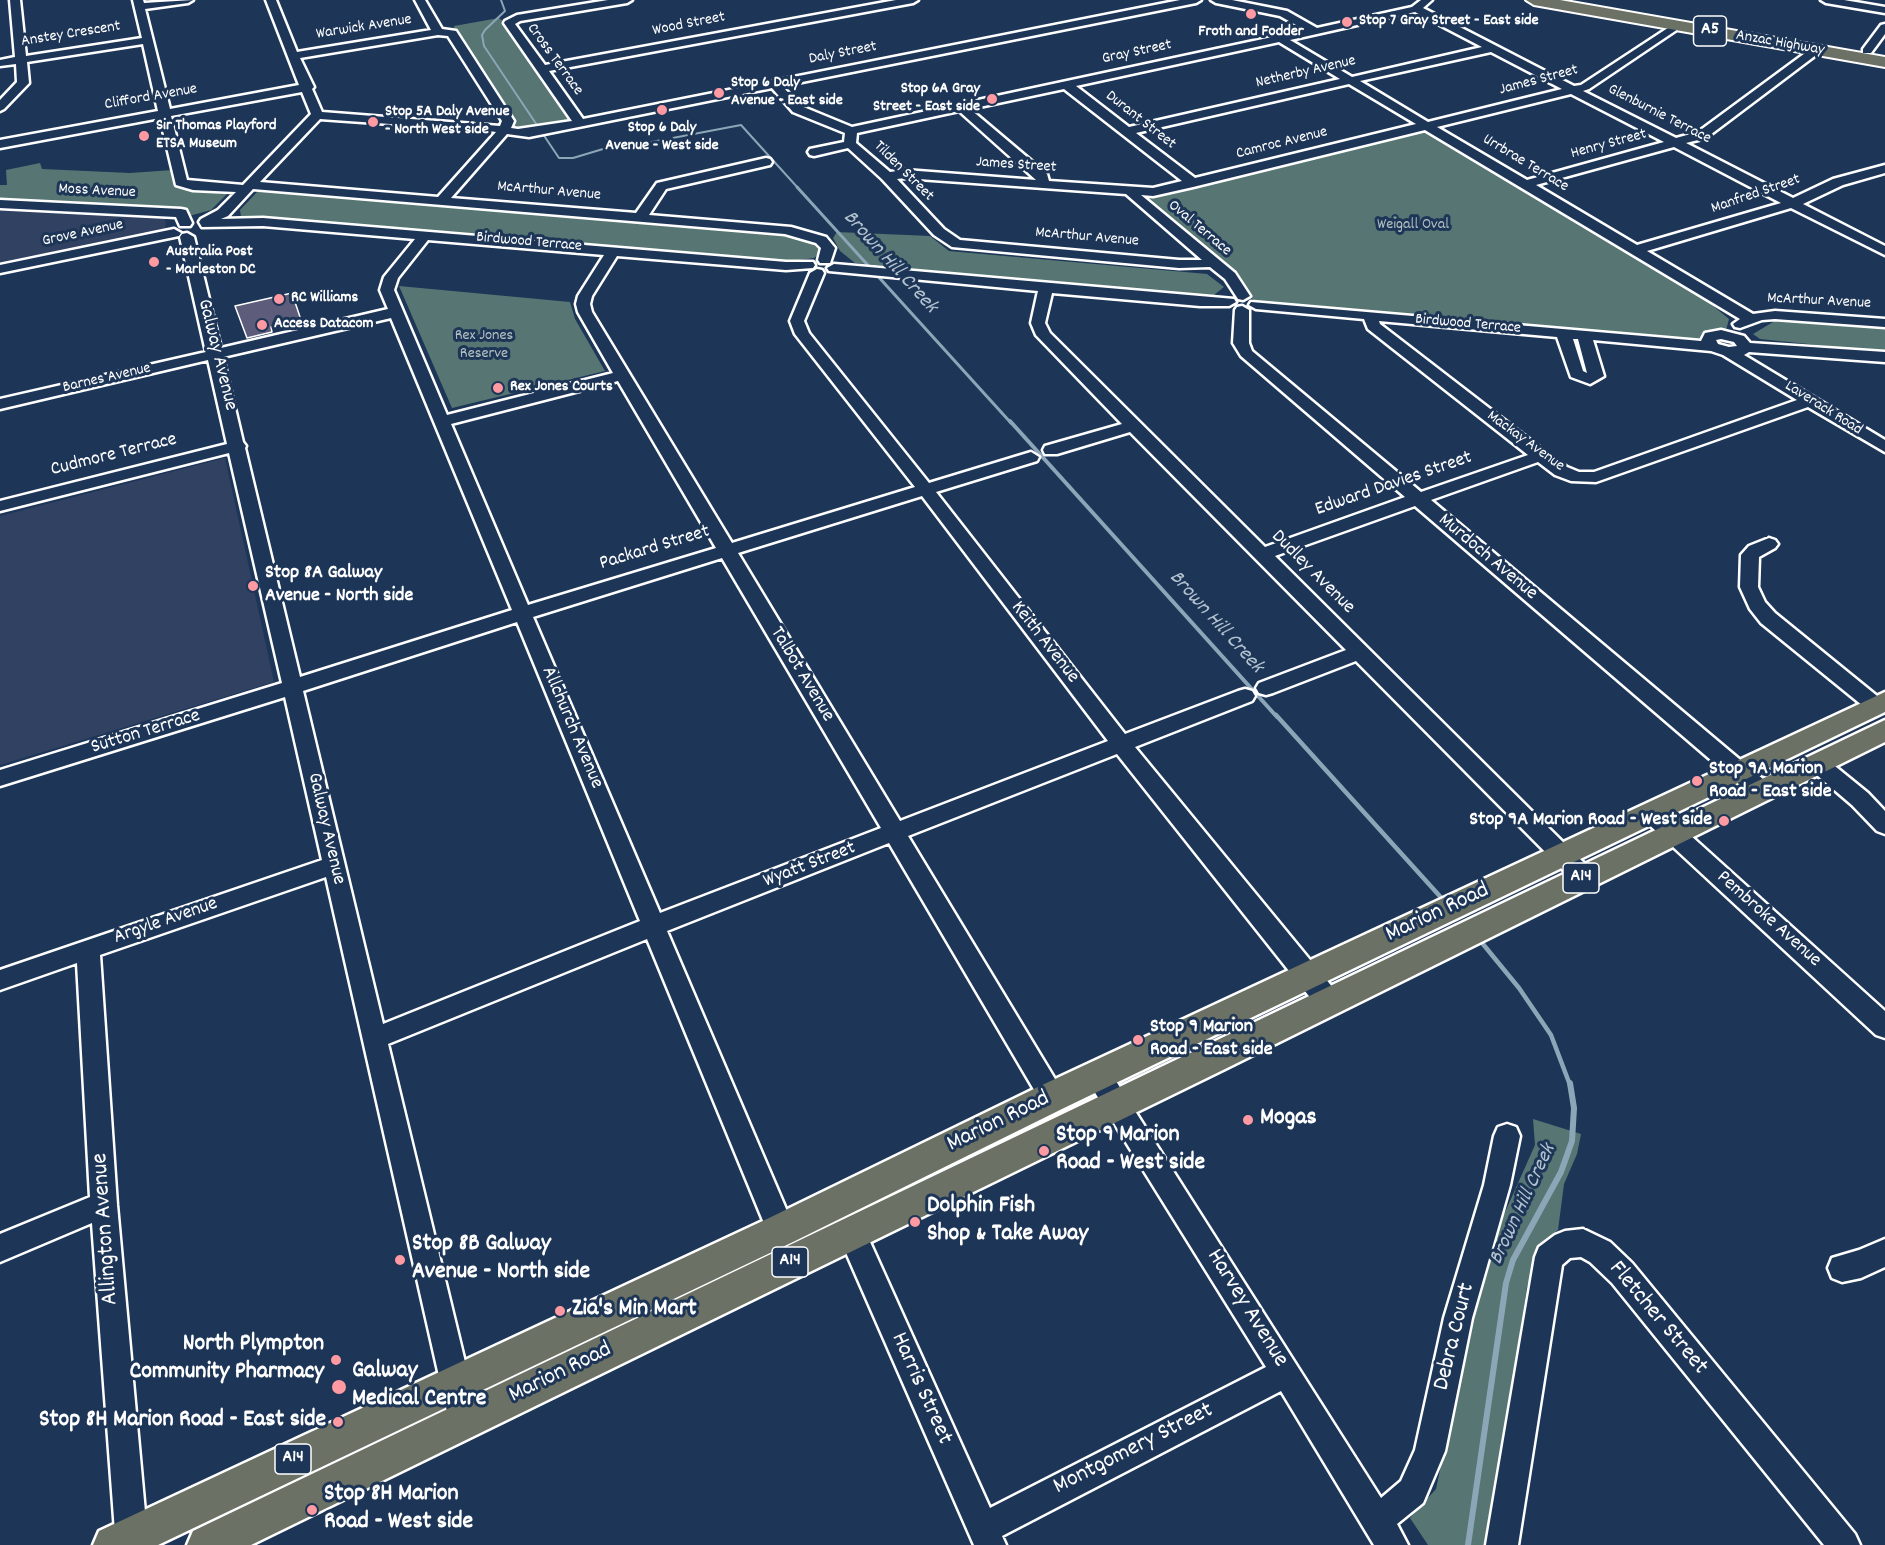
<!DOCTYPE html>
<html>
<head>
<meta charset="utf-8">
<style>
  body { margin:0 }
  canvas { display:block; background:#1d3557 }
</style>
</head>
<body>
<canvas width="1885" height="1545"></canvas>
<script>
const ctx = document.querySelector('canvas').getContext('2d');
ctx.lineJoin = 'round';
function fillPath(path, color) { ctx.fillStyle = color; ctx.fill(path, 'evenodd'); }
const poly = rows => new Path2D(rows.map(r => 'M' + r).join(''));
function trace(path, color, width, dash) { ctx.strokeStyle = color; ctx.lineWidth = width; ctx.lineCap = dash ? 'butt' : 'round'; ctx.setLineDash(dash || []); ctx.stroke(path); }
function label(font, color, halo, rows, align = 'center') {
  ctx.font = font + ' Dekko,sans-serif'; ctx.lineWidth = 6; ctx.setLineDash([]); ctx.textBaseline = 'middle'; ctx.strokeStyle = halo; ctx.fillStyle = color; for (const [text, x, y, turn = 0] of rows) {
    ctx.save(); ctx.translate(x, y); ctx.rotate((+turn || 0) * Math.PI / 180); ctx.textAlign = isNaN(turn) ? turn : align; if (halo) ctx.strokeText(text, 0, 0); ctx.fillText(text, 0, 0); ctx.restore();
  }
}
fillPath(poly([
  [0,210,165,217,166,231,0,266],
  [225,458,274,682,0,765,0,516]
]), '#304162');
fillPath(poly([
  [499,18,509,26,580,123,524,134,504,130,507,121,455,37,454,26],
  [1429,126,1636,250,1706,300,1729,319,1725,334,1708,340,1680,344,1256,305,1253,299,1243,296,1230,276,1134,196],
  [40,163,42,169,130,173,173,170,176,184,182,187,228,193,211,210,189,216,186,212,0,201,0,185,7,185,6,170],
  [257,192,289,192,775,232,814,242,820,246,821,250,819,254,814,258,785,262,241,217,240,210],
  [837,232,930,236,949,251,1207,274,1224,287,1214,295,1192,297,855,263,840,251,833,238],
  [399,286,570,302,575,319,605,371,452,408],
  [1778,319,1885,326,1885,352,1760,339,1753,334],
  [1533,1119,1581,1134,1577,1154,1564,1184,1558,1230,1548,1238,1539,1252,1527,1287,1488,1545,1428,1545,1410,1518,1436,1489,1485,1257,1535,1145]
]), '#567573');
trace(poly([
  [501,0,505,11,485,30,482,35,484,46,559,158,573,158,613,146,641,144,741,125,798,188]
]), '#8ca6b7', 2);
trace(poly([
  [797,187,1011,423]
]), '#8ca6b7', 3);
trace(poly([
  [1010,421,1277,717]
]), '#8ca6b7', 4);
trace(poly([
  [1276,715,1446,903],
  [1478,938,1519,988,1551,1035,1570,1085]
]), '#8ca6b7', 4.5);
trace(poly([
  [1468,1545,1506,1283,1513,1260,1561,1172,1572,1141,1574,1108,1570,1083]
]), '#8ca6b7', 6);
const building = poly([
  [292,293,301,320,271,327,272,332,247,338,235,306,292,293]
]);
fillPath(building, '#5e5c7b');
trace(building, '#fff', 1.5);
const minor = poly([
  [10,0,20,0,26,56,142,38,133,0,143,0,144,3,193,0,188,3,145,9,170,109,299,85,266,0,276,0,297,52,431,30,415,0,425,0,442,29,456,31,514,121,511,128,518,129,572,121,504,23,505,21,517,15,608,0,632,0,627,3,520,21,515,24,545,65,896,0,918,0,913,3,549,71,583,119,1180,0,1201,0,1196,3,782,86,801,106,852,127,1305,30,1280,16,1216,3,1211,0,1232,0,1287,11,1317,28,1412,7,1421,0,1432,0,1423,8,1574,86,1581,85,1677,22,1682,25,1681,27,1589,89,1583,91,1676,138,1698,132,1812,48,1820,48,1820,52,1706,138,1686,143,1793,198,1833,179,1885,165,1885,173,1843,185,1803,204,1885,246,1885,255,1791,208,1647,251,1753,314,1775,311,1885,319,1885,327,1775,319,1762,320,1740,328,1735,327,1733,324,1740,319,1425,130,1193,187,1153,196,1141,195,1235,273,1250,296,1243,300,1238,299,1225,279,1210,267,1179,268,952,247,934,235,882,179,848,148,814,156,810,155,808,152,810,149,844,142,845,133,793,112,772,88,529,137,507,134,451,198,636,213,657,183,766,158,770,159,772,162,770,165,666,189,649,215,791,227,826,237,835,248,830,263,820,263,818,260,821,248,816,243,785,234,253,189,228,216,221,219,263,218,786,262,813,262,815,265,813,268,786,270,617,256,592,296,590,304,592,312,732,543,915,487,795,334,790,321,810,273,817,269,822,270,824,273,804,321,809,333,929,483,1031,452,1039,457,1037,461,936,492,1125,734,1238,691,1245,689,1252,691,1255,696,1252,701,1135,747,1338,994,1341,1002,1338,1010,1329,1013,1320,1010,1117,754,908,836,1061,1089,1065,1097,1061,1105,1052,1109,1043,1105,889,843,667,931,795,1230,791,1240,781,1244,771,1240,647,939,388,1044,479,1420,475,1431,464,1435,453,1431,449,1420,326,877,100,955,117,1205,148,1545,116,1545,92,1223,0,1262,0,1234,90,1197,77,963,0,990,0,970,322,860,285,697,0,786,0,770,282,683,229,453,0,511,0,501,227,444,208,360,0,409,0,399,206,352,180,237,182,234,187,233,194,237,221,348,388,309,380,290,384,277,415,239,263,226,202,227,199,222,201,219,218,210,236,192,193,190,176,185,160,118,0,148,0,140,158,111,143,44,27,62,29,83,4,109,0,111,0,100,17,82,16,64,0,66,0,60,15,57,10,0],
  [1415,12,1482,47,1352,77,1290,40,1415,12],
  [438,35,448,36,502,121,500,126,322,112,312,89,314,87,300,58,438,35],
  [1279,42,1340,79,1129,127,1076,86,1279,42],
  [1491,52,1562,89,1428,122,1360,81,1491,52],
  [1349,84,1416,124,1195,178,1136,133,1349,84],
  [1064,89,1182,181,1153,188,1049,181,1047,174,970,109,1064,89],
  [302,92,311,114,243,185,187,180,171,116,302,92],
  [1571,94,1664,142,1527,180,1437,127,1571,94],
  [959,111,1036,180,905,170,890,172,856,143,857,133,959,111],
  [320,119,489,131,496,132,438,197,260,182,320,119],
  [1674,147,1781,203,1637,245,1536,185,1674,147],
  [905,178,1126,194,1202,260,1179,260,960,240,944,229,897,179,905,178],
  [428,240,604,255,578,296,576,304,578,312,613,373,447,415,394,290,398,278,428,240],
  [391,318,512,610,300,677,245,448,246,446,243,442,223,357,391,318],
  [618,381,716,548,528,605,451,424,618,381],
  [922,496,1108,741,900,821,738,553,922,496],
  [722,558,881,828,660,913,533,617,722,558],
  [517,622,640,921,383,1024,303,691,517,622],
  [1821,0,1844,0,1885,7,1885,13,1826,3,1821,0],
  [1885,24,1885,34,1871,53,1863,53,1863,49,1881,25,1885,24],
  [0,200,181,209,186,210,192,223,190,226,180,226,176,217,0,208,0,200],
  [174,229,181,233,179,236,0,273,0,265,174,229],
  [834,264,1234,299,1236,302,1229,306,1200,306,1052,293,1045,323,1050,333,1265,547,1405,497,1241,356,1233,343,1235,310,1237,307,1242,306,1249,310,1249,343,1252,351,1421,492,1528,455,1368,329,1364,319,1256,309,1249,305,1251,302,1701,341,1705,333,1721,330,1744,336,1750,343,1885,352,1885,362,1749,352,1744,355,1885,440,1885,452,1808,407,1596,482,1571,481,1555,475,1538,462,1431,500,1770,785,1773,791,1770,797,1762,799,1754,797,1415,506,1275,556,1592,871,1595,877,1592,883,1584,886,1576,883,1356,661,1273,693,1266,695,1259,693,1256,688,1259,683,1346,650,1130,432,1057,454,1045,454,1043,450,1045,446,1122,424,1036,335,1031,323,1038,291,829,271,827,268,834,264],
  [1379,321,1557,337,1571,377,1590,384,1604,376,1593,340,1711,351,1723,355,1797,400,1594,472,1579,472,1567,467,1546,452,1380,324,1379,321],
  [1573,339,1578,339,1587,373,1583,371,1573,339],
  [1721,339,1734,342,1737,346,1729,347,1718,344,1716,340,1721,339],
  [1769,538,1775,540,1778,544,1775,548,1759,557,1758,587,1765,602,1775,613,1882,700,1885,705,1882,710,1875,712,1868,710,1761,623,1750,609,1740,587,1741,555,1749,546,1769,538],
  [1818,756,1825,758,1868,793,1885,811,1885,834,1877,831,1852,805,1811,770,1808,764,1811,758,1818,756],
  [1651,805,1659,807,1885,1011,1885,1038,1876,1035,1643,819,1640,813,1643,807,1651,805],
  [1098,1063,1107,1067,1381,1498,1401,1481,1415,1450,1444,1318,1484,1185,1494,1136,1498,1127,1507,1124,1516,1127,1520,1136,1510,1185,1472,1318,1445,1451,1423,1503,1397,1524,1408,1545,1374,1545,1281,1391,1002,1536,1006,1545,974,1545,837,1232,841,1222,851,1218,861,1222,990,1508,1266,1367,1089,1083,1085,1075,1089,1067,1098,1063],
  [1583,1229,1610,1242,1632,1263,1855,1534,1860,1545,1824,1545,1612,1283,1590,1262,1581,1257,1570,1258,1562,1265,1518,1545,1486,1545,1535,1257,1539,1247,1555,1235,1565,1231,1583,1229],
  [1885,1239,1885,1267,1861,1278,1842,1282,1832,1278,1828,1268,1832,1258,1859,1250,1885,1239]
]);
const major = poly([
  [1885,692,1885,712,1064,1108,793,1242,158,1545,93,1545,99,1531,769,1218,1040,1086,1885,692],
  [1885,720,1885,742,1225,1069,251,1545,187,1545,193,1531,1885,720]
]);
const highway = poly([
  [1526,0,1560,0,1885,57,1885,67,1534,5,1526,0]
]);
trace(minor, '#fff', 5);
trace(major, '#fff', 5);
trace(highway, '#fff', 4);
fillPath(minor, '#1d3557');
fillPath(major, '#6b7165');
fillPath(highway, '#6b7165');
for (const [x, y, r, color] of [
  [1251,14,6,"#ff9aa2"],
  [1347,22,6,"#ff9aa2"],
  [719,93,6,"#ff9aa2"],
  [992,99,6,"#ff9aa2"],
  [662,110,6,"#ff9aa2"],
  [373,122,6,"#ff9aa2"],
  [144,136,6,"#ff9aa2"],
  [154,262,6,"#ff9aa2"],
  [279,299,6,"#ff9aa2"],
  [262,325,6,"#ff9aa2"],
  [498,388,6,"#ff9aa2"],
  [253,586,6,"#ff9aa2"],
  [1697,781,6,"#ff9aa2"],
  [1724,821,6,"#ff9aa2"],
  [1138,1040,6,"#ff9aa2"],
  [1248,1120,6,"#ff9aa2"],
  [1044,1151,6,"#ff9aa2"],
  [915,1222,6,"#ff9aa2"],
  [400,1260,6,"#ff9aa2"],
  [560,1311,6,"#ff9aa2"],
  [336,1360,6,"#ff9aa2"],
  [339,1387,8,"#ff9aa2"],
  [338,1422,6,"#ff9aa2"],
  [312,1510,6,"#ff9aa2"]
]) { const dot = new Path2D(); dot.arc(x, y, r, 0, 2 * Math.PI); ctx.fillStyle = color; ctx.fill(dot); trace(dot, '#1d3557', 2); }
label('bold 16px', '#fff', '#1d3557', [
  ["Stop 7 Gray Street - East side",1359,22],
  ["Froth and Fodder",1251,33,"center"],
  ["Stop 6 Daly",731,84],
  ["Avenue - East side",731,102],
  ["Stop 6A Gray",980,90,"right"],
  ["Street - East side",980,108,"right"],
  ["Stop 5A Daly Avenue",385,113],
  ["- North West side",385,131],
  ["Sir Thomas Playford",156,127],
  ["ETSA Museum",156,145],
  ["Stop 6 Daly",662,129,"center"],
  ["Avenue - West side",662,147,"center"],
  ["Australia Post",166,253],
  ["- Marleston DC",166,271],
  ["RC Williams",291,299],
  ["Access Datacom",274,325],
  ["Rex Jones Courts",510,388]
], 'left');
label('16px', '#fff', '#1d3557', [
  ["Wood Street",689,25,-11],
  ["Warwick Avenue",364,28,-9],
  ["Anstey Crescent",71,35,-9],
  ["Anzac Highway",1780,44,10],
  ["Gray Street",1137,53,-12],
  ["Daly Street",843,54,-11],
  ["Cross Terrace",554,60,54],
  ["Netherby Avenue",1306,73,-13],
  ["James Street",1539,81,-15],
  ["Clifford Avenue",151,98,-10],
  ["Glenburnie Terrace",1659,115,27],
  ["Durant Street",1140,121,38],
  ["Camroc Avenue",1282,144,-14],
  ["Henry Street",1609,145,-15],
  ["Urrbrae Terrace",1525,164,31],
  ["James Street",1016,166,4],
  ["Tilden Street",903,172,45],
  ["Moss Avenue",97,192,3],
  ["McArthur Avenue",549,192,5],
  ["Manfred Street",1756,195,-19],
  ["Oval Terrace",1199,229,40],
  ["Grove Avenue",83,234,-12],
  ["McArthur Avenue",1087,238,5],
  ["Birdwood Terrace",529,243,5],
  ["McArthur Avenue",1819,302,3],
  ["Birdwood Terrace",1468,325,5],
  ["Barnes Avenue",107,379,-13],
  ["Laverack Road",1823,409,32],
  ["Mackay Avenue",1525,442,36]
]);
label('16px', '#b3c1c0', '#1d3557', [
  ["Weigall Oval",1413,226],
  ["Rex Jones",484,337],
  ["Reserve",484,355]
]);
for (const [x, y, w] of [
  [1710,31,33],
  [1581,878,36],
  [790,1262,36],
  [293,1459,36]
]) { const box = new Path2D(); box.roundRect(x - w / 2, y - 15, w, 30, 4.5); ctx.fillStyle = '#1d3557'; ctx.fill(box); trace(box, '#fff', 1.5); }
label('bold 18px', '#fff', null, [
  ["A5",1710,31],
  ["A14",1581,878],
  ["A14",790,1262],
  ["A14",293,1459]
]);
label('20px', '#fff', '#1d3557', [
  ["Galway Avenue",216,355,76],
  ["Cudmore Terrace",114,456,-14],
  ["Edward Davies Street",1394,485,-19],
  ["Packard Street",655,549,-17],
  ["Murdoch Avenue",1487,558,40],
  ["Dudley Avenue",1312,573,45],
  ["Keith Avenue",1044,643,52],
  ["Talbot Avenue",801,675,59],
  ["Allchurch Avenue",571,728,67],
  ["Sutton Terrace",146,733,-17],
  ["Galway Avenue",325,829,77],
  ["Wyatt Street",810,866,-21],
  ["Pembroke Avenue",1768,920,42],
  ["Argyle Avenue",166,922,-19]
]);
label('bold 20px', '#fff', '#1d3557', [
  ["Stop 8A Galway",265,574],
  ["Avenue - North side",265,597],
  ["Stop 9A Marion",1709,770],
  ["Road - East side",1709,793],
  ["Stop 9A Marion Road - West side",1712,821,"right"],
  ["Stop 9 Marion",1150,1028],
  ["Road - East side",1150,1051]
], 'left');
label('italic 21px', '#b3c3cf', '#1d3557', [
  ["Brown Hill Creek",889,263,48],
  ["Brown Hill Creek",1215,623,48],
  ["Brown Hill Creek",1524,1205,-65]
]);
label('24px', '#fff', '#1d3557', [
  ["Marion Road",1438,914,-25],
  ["Marion Road",999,1123,-26],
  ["Allington Avenue",107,1229,-94],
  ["Harvey Avenue",1246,1309,58],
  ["Fletcher Street",1657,1319,50],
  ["Debra Court",1456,1337,-76],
  ["Marion Road",561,1374,-26],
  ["Harris Street",920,1389,66],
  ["Montgomery Street",1134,1450,-27]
]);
label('bold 24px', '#fff', '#1d3557', [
  ["Mogas",1260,1120],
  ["Stop 9 Marion",1056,1137],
  ["Road - West side",1056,1165],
  ["Dolphin Fish",927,1208],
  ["Shop & Take Away",927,1236],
  ["Stop 8B Galway",412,1246],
  ["Avenue - North side",412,1274],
  ["Zia's Min Mart",572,1311],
  ["North Plympton",324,1346,"right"],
  ["Community Pharmacy",324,1374,"right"],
  ["Galway",352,1373],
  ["Medical Centre",352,1401],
  ["Stop 8H Marion Road - East side",326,1422,"right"],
  ["Stop 8H Marion",324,1496],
  ["Road - West side",324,1524]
], 'left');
</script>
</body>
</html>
